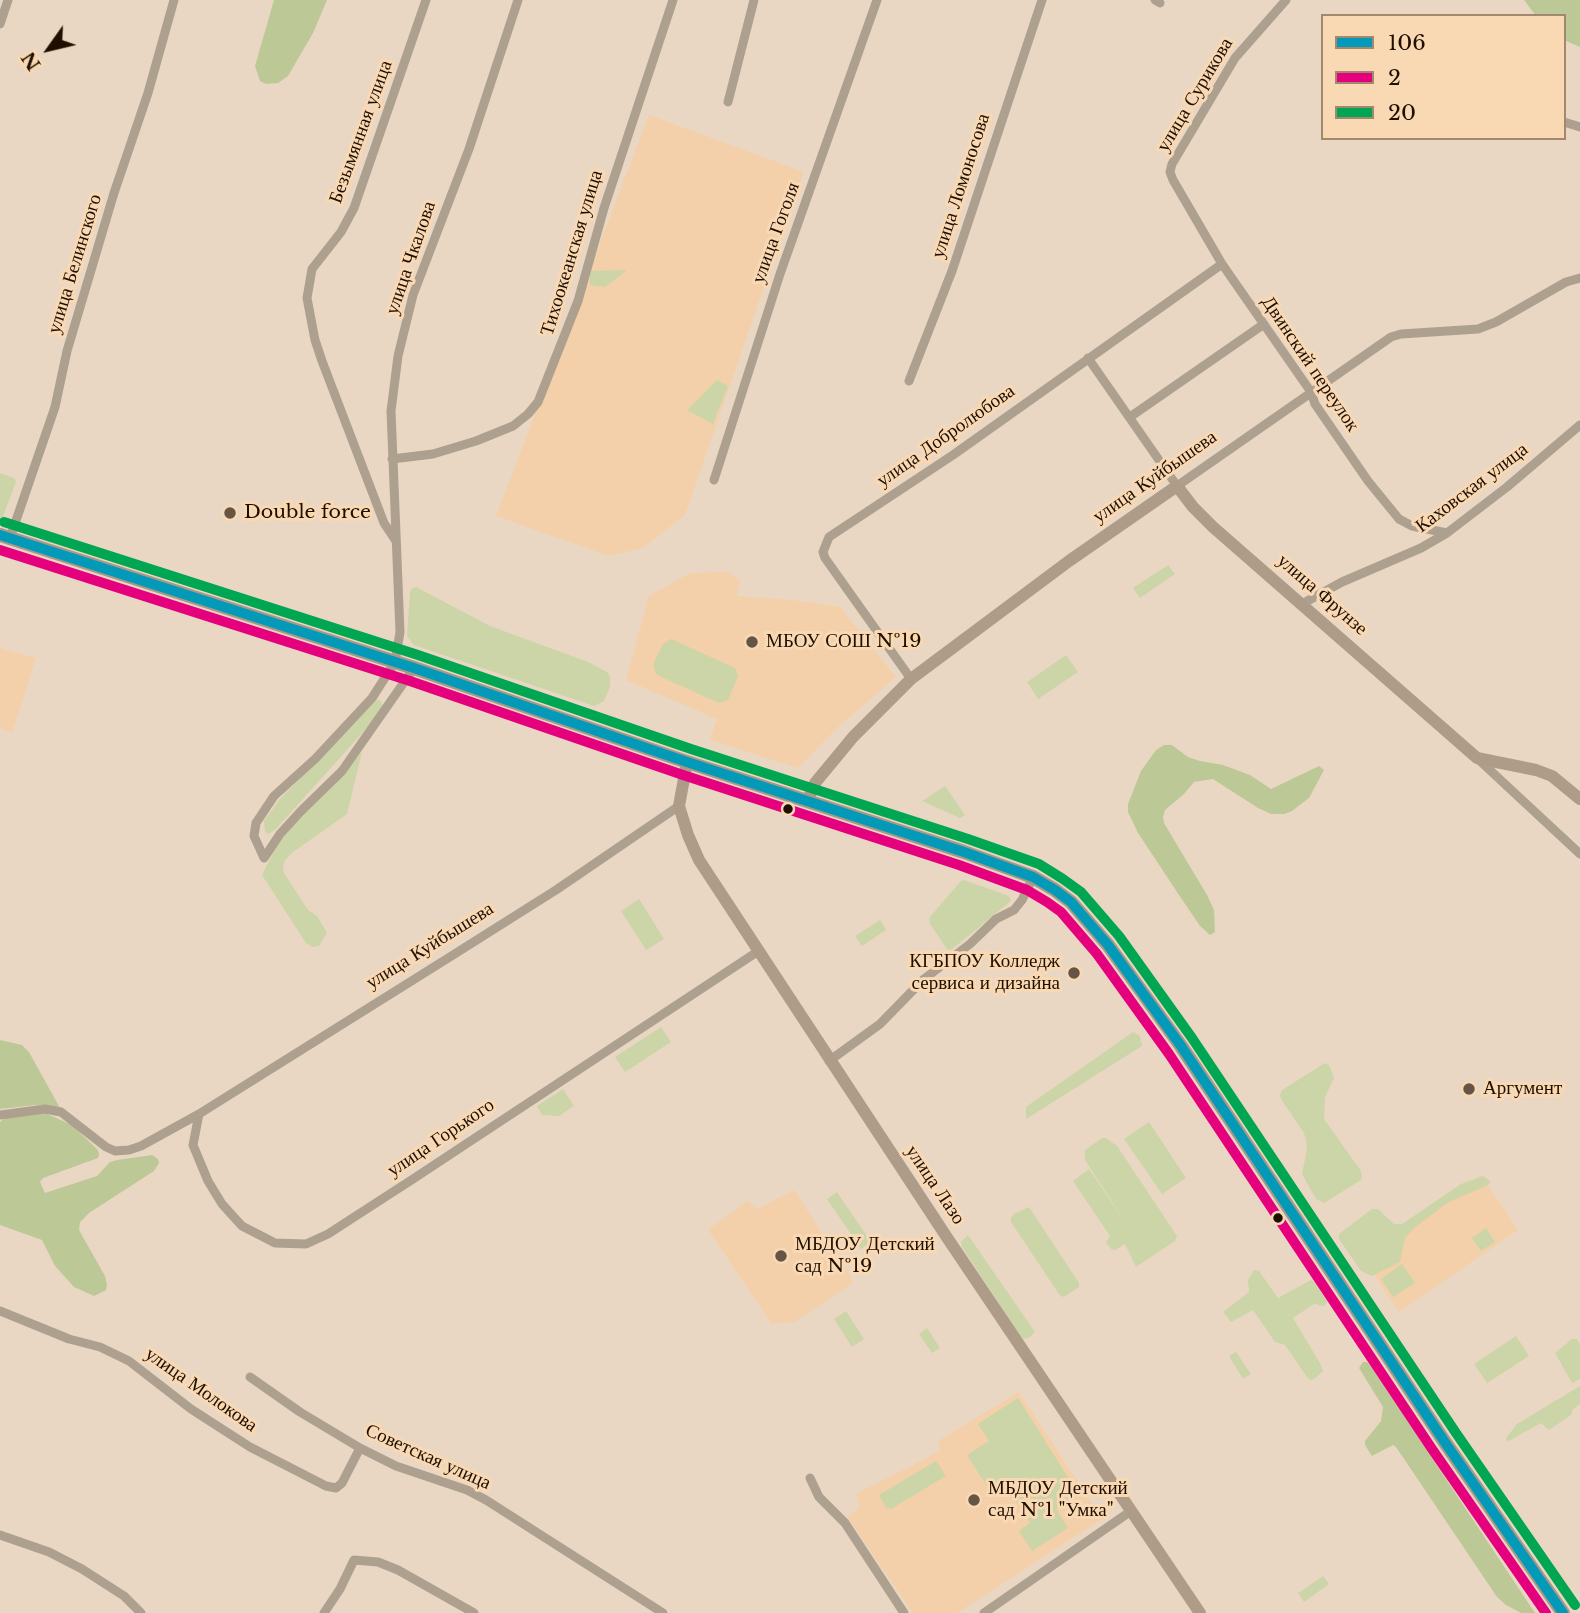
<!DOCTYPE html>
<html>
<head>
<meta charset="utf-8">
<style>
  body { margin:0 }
  #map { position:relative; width:1580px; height:1613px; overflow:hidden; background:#ead7c3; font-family:"Libre Baskerville",serif }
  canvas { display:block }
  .legend { position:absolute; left:1321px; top:14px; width:245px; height:126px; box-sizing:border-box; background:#f9d8b4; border:2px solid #a2886c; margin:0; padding:9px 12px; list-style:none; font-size:21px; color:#1f0f00 }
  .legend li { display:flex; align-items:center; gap:14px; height:35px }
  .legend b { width:35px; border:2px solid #a2886c }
  .north { position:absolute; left:14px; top:14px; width:70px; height:70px; -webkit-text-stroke:5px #f9d8b4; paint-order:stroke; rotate:236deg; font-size:19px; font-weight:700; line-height:28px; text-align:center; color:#1f0f00 }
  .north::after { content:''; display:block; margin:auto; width:24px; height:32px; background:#1f0f00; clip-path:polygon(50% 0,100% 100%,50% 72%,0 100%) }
</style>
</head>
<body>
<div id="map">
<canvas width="1580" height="1613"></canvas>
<ul class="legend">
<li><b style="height:9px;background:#039ab9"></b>106</li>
<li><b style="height:9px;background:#e5007d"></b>2</li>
<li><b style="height:9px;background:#00a651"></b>20</li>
</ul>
<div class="north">N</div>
</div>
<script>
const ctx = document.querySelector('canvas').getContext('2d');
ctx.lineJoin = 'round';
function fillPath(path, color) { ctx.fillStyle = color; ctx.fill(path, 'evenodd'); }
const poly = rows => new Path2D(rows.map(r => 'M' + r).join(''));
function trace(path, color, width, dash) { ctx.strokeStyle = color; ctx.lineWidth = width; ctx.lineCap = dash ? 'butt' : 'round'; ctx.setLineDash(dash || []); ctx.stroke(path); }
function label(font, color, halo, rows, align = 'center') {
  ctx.font = font + ' "Libre Baskerville",serif'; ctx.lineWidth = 6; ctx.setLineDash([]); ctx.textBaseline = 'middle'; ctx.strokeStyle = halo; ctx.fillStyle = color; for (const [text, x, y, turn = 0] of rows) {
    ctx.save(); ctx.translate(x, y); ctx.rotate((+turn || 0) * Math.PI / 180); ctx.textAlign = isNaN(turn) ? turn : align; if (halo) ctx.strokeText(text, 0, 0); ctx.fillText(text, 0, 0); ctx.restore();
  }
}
fillPath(poly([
  [649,115,804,172,685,515,643,548,609,556,496,516],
  [729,572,740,581,737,596,792,600,840,607,896,677,839,726,798,768,713,741,710,739,717,719,626,680,649,596,690,573],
  [0,648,36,658,12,733,0,728],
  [1481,1175,1518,1230,1399,1312,1362,1257],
  [794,1190,854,1282,795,1322,772,1324,708,1230,747,1201,757,1209],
  [1019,1392,1102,1519,957,1613,913,1613,847,1517,860,1507,856,1494,940,1451,938,1441]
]), '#f3d0a9');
fillPath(poly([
  [627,270,605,287,590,285,590,271],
  [717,380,728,386,713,424,687,410],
  [0,473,14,478,16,482,0,524],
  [1168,565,1175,574,1140,598,1133,588],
  [416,587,490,626,588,662,607,672,610,677,610,687,604,701,594,706,414,645,407,636,410,593,412,588],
  [671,639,735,668,738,676,728,700,719,703,657,675,653,665,663,644],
  [1066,655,1078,672,1038,699,1027,682],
  [379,699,383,705,374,720,275,830,268,834,265,832,264,821,280,799,374,702],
  [362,752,347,814,293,852,285,860,283,867,284,873,308,910,317,916,327,933,319,946,312,947,306,943,262,875,274,851,287,832],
  [945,786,965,815,960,818,922,801],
  [964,880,1009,896,1011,901,951,950,947,949,930,924,929,918,960,882],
  [639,899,664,939,646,950,621,911],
  [880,920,886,930,862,946,855,936],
  [661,1027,671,1042,625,1072,615,1057],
  [1133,1032,1140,1036,1142,1046,1026,1119,1026,1107],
  [1325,1063,1329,1065,1334,1078,1325,1097,1324,1119,1361,1171,1362,1178,1361,1180,1324,1203,1316,1199,1302,1174,1307,1149,1306,1140,1304,1133,1281,1099,1280,1095,1282,1090],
  [563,1089,574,1106,559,1116,542,1115,537,1106],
  [1149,1122,1186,1178,1162,1194,1124,1139],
  [1102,1138,1106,1138,1117,1146,1177,1236,1175,1241,1136,1267,1125,1244,1115,1250,1111,1249,1106,1242,1110,1236,1073,1181,1089,1169,1127,1225,1085,1160,1085,1150],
  [1483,1176,1491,1182,1488,1185,1447,1203,1414,1228,1405,1238,1400,1262,1372,1276,1361,1271,1339,1239,1339,1234,1372,1209,1378,1209,1394,1224,1402,1224,1461,1184],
  [837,1192,871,1242,861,1249,827,1199],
  [1029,1207,1079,1283,1079,1287,1067,1295,1063,1297,1059,1294,1011,1222,1011,1217,1014,1214],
  [1486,1228,1495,1242,1481,1251,1472,1238],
  [968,1235,1035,1332,1029,1338,1022,1339,962,1247,961,1242],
  [1402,1264,1415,1283,1393,1297,1381,1279],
  [1254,1270,1259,1271,1278,1298,1311,1280,1315,1282,1327,1302,1324,1306,1314,1304,1293,1318,1321,1365,1323,1371,1314,1379,1310,1380,1307,1377,1285,1345,1275,1342,1253,1310,1231,1322,1223,1312,1249,1292,1248,1280],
  [846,1311,864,1339,852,1347,834,1319],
  [927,1328,940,1348,932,1353,919,1334],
  [1516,1336,1529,1356,1487,1383,1474,1364],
  [1572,1339,1577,1339,1580,1345,1580,1379,1572,1383,1555,1353],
  [1236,1352,1251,1374,1243,1379,1229,1356],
  [1580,1386,1580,1404,1573,1409,1571,1415,1549,1430,1541,1423,1507,1442,1506,1438,1517,1424],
  [1018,1398,1079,1495,1056,1509,1068,1528,1032,1551,1019,1531,1030,1523,1008,1488,994,1497,967,1455,989,1441,978,1424],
  [936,1461,946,1476,891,1509,886,1508,879,1495],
  [1323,1576,1329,1584,1304,1602,1298,1593]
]), '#cbd5a7');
fillPath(poly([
  [274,0,327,0,313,33,288,76,278,83,266,84,260,81,255,66],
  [1524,0,1580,0,1580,47,1564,40,1564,16,1536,16],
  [1164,745,1172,745,1188,757,1200,761,1223,765,1250,775,1271,789,1319,766,1324,770,1309,798,1292,811,1284,814,1271,814,1258,808,1213,779,1194,782,1184,794,1165,810,1163,817,1164,823,1207,895,1214,910,1215,932,1210,935,1200,926,1181,898,1138,833,1128,812,1128,804,1141,771,1156,750],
  [0,1040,22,1045,29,1052,60,1108,36,1105,0,1109],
  [45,1113,72,1125,98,1150,99,1155,98,1158,43,1178,40,1182,45,1193,97,1176,110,1162,117,1160,152,1155,158,1159,159,1163,154,1171,89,1213,80,1222,79,1230,105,1276,107,1285,106,1290,94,1296,74,1287,55,1266,42,1240,0,1225,0,1122,5,1118],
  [1363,1362,1367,1362,1370,1365,1535,1613,1521,1613,1506,1605,1497,1597,1396,1447,1393,1445,1372,1456,1365,1445,1365,1441,1381,1421,1383,1407,1359,1368]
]), '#bdc897');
trace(poly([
  [1155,0,1160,3],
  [1286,0,1235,58,1172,164,1170,172,1173,180,1222,264,1311,392,1315,404,1368,481,1399,519,1412,526,1447,533],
  [0,24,8,0],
  [728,102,754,0],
  [1564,122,1580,127],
  [1088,358,1177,486,1391,337,1401,334,1478,329,1496,322,1566,282,1580,278],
  [909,381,952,271,1042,0],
  [1130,417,1264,324],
  [392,459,433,454,476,441,513,426,528,414,538,402,578,301,604,208,673,0],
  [714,480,780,274,877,0],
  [10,538,55,407,67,351,114,193,148,93,174,0],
  [396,541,384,523,322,361,315,340,307,298,312,269,341,232,354,208,426,0],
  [1302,604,1342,582,1421,548,1447,533,1507,487,1580,425],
  [414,668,342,771,301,811,280,834,264,858,254,836,256,823,274,796,315,759,372,698,395,662,400,632,391,411,398,356,413,295,469,149,518,0],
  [911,679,825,558,823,552,829,537,953,455,1222,264],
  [1479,760,1580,854],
  [829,1061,880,1024,924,979,970,944,996,919,1014,910,1022,900,1033,877],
  [199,1114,193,1145,208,1181,222,1204,242,1226,275,1243,306,1244,328,1234,413,1179,757,952],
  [0,1115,45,1109,61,1112,106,1147,115,1151,129,1150,141,1146,199,1114,453,955,556,890,679,806],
  [0,1311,69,1339,100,1347,129,1361,191,1409,250,1447,326,1486,336,1488,342,1483,360,1448],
  [250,1377,300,1412,360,1448,396,1466,467,1490,486,1500,663,1613],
  [810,1478,819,1497,845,1523,904,1613],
  [0,1535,49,1552,82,1569,124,1596,141,1613],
  [324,1613,340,1589,354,1560,378,1562,398,1570,474,1613],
  [984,1613,1131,1511]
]), '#aea08f', 9);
trace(poly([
  [687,762,679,806,688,835,699,860,946,1236,1200,1613],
  [808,800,815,783,853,737,911,679,1069,561,1177,486,1193,507,1213,527,1477,758,1536,770,1552,776,1580,799]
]), '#ae9c88', 12);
trace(poly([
  [0,535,414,668,687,762,964,852,1033,877,1055,890,1071,902,1108,945,1181,1046,1444,1441,1563,1613]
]), '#a89887', 14);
trace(poly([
  [0,535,414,668,687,762,964,852,1033,877,1055,890,1071,902,1108,945,1181,1046,1444,1441,1563,1613]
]), '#039ab9', 10);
trace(poly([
  [0,550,410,681,683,775,959,865,1027,890,1047,902,1061,912,1097,954,1169,1054,1432,1449,1546,1613]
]), '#e5007d', 10);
trace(poly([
  [4,522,418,655,691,749,968,839,1039,864,1063,879,1081,892,1119,936,1192,1038,1456,1433,1575,1605]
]), '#00a651', 10);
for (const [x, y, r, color] of [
  [230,513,7,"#654"],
  [752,642,7,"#654"],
  [788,809,6,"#1f0f00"],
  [1074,973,7,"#654"],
  [1469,1089,7,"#654"],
  [1278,1218,6,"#1f0f00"],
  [781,1256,7,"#654"],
  [974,1500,7,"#654"]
]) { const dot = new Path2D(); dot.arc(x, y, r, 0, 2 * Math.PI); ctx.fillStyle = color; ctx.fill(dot); trace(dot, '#f9d8b4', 2.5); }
label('19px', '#1f0f00', '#f9d8b4', [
  ["улица Сурикова",1195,95,-59],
  ["Безымянная улица",361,132,-70],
  ["улица Ломоносова",961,186,-72],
  ["улица Гоголя",776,233,-70],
  ["Тихоокеанская улица",572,253,-73],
  ["улица Чкалова",411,258,-71],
  ["улица Белинского",75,264,-73],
  ["Двинский переулок",1310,364,56],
  ["улица Добролюбова",946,436,-35],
  ["улица Куйбышева",1155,477,-35],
  ["Каховская улица",1472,488,-37],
  ["улица Фрунзе",1322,595,41],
  ["улица Куйбышева",430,946,-32],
  ["улица Горького",441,1138,-34],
  ["улица Лазо",935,1185,56],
  ["улица Молокова",201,1390,35],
  ["Советская улица",428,1457,24]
]);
label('19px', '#1f0f00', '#f9d8b4', [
  ["Double force",244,513],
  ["МБОУ СОШ №19",766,642],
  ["КГБПОУ Колледж",1060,962,"right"],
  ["сервиса и дизайна",1060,984,"right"],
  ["Аргумент",1483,1089],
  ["МБДОУ Детский",795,1245],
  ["сад №19",795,1267],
  ["МБДОУ Детский",988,1489],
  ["сад №1 \"Умка\"",988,1511]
], 'left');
</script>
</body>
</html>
